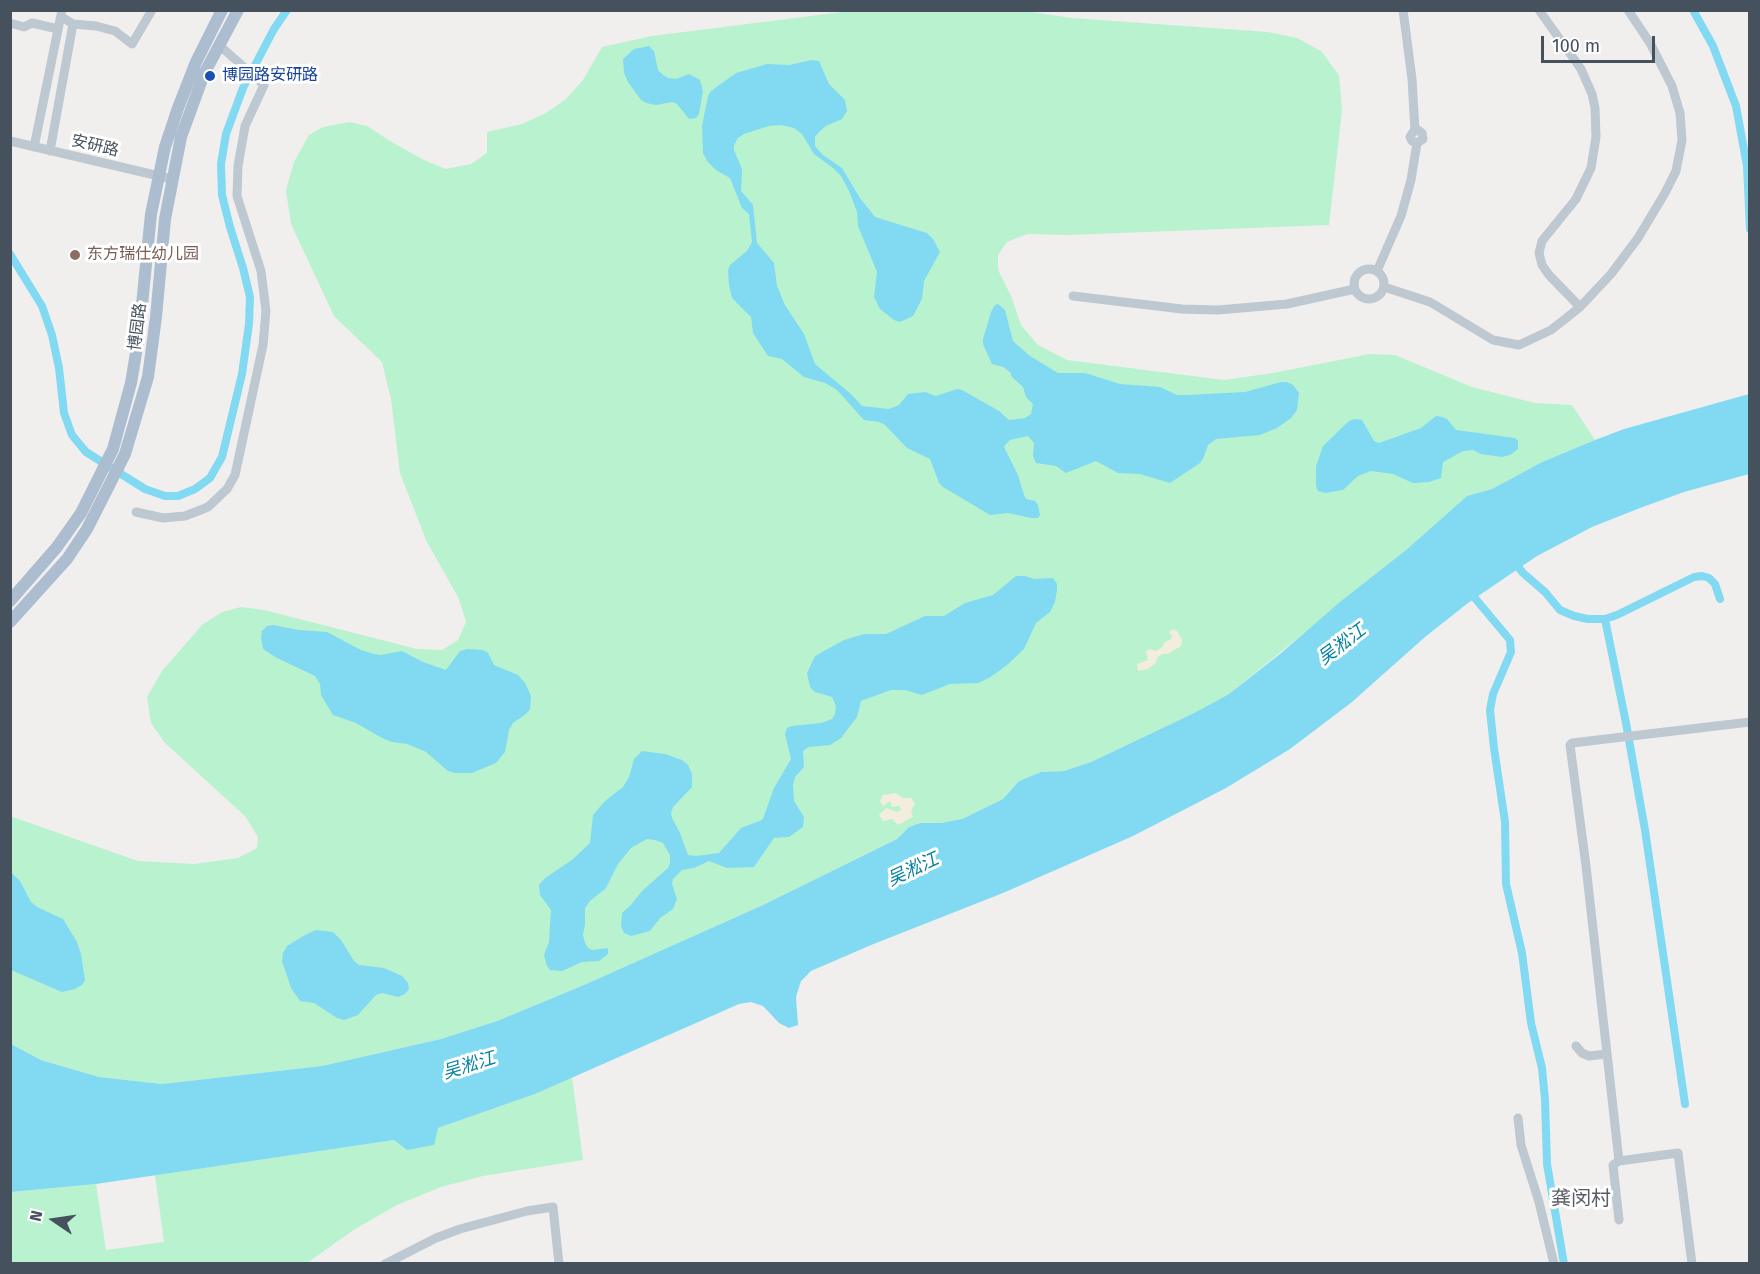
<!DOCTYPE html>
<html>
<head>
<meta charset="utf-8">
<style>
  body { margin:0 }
  #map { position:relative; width:1760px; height:1274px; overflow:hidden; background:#f1eeee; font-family:"Fira Sans",sans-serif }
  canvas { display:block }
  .frame { position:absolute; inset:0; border:12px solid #45515d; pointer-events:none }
  .north { position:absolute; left:24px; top:1190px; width:60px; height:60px; -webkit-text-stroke:4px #fff; paint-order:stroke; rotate:283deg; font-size:16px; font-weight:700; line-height:24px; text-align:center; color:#45515d }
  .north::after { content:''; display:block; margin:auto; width:21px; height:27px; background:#45515d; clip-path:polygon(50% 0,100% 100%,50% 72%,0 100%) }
  .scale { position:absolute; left:1541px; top:36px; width:114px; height:27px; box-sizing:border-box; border:3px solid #45515d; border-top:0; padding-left:8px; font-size:18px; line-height:21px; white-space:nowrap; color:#45515d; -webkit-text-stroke:4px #fff; paint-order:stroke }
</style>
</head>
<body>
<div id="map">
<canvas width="1760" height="1274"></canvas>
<div class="frame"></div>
<div class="north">N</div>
<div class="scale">100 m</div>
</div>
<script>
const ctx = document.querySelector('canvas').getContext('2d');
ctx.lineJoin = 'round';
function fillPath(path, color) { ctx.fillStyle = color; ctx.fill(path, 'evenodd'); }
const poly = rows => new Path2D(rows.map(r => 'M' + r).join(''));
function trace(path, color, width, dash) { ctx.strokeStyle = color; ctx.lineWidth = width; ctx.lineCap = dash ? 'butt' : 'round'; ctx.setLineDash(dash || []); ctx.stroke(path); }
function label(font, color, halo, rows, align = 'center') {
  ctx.font = font + ' "Fira Sans","Noto Sans SC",sans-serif'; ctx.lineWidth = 6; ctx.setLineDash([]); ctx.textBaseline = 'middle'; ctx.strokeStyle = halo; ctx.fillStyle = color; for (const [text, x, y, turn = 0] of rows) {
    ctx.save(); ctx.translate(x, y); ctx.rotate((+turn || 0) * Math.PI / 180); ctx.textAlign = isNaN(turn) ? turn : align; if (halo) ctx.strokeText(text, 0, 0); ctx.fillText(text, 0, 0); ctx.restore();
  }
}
fillPath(poly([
  [858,10,1025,11,1072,18,1268,32,1297,38,1321,51,1339,75,1342,110,1329,225,1067,235,1027,234,1007,242,998,255,998,270,1012,298,1021,325,1038,345,1067,360,1224,380,1273,373,1370,354,1395,355,1472,387,1535,403,1572,405,1595,440,1542,462,1492,489,1467,496,1406,550,1229,694,1194,713,1091,762,1064,771,1041,772,1019,781,1003,799,962,819,941,823,920,823,909,827,897,839,763,905,584,985,497,1021,441,1039,322,1066,162,1084,99,1077,41,1060,11,1044,10,816,138,861,194,864,238,858,257,848,258,837,245,816,165,743,151,723,147,697,162,671,202,625,222,612,241,607,264,610,417,649,442,650,458,640,466,622,459,599,426,540,400,473,391,399,382,362,334,316,291,224,286,190,294,162,309,135,323,127,349,122,367,126,390,141,424,160,446,169,471,164,487,153,487,132,522,124,546,113,566,99,583,80,602,47,652,36],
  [572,1077,583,1160,483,1176,441,1187,397,1205,355,1229,307,1263,11,1264,11,1192,96,1184,106,1250,164,1242,155,1175,394,1140,438,1128,535,1094]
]), '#b9f2cf');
fillPath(poly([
  [1173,629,1177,631,1182,640,1181,646,1168,654,1162,654,1157,658,1156,663,1148,669,1138,671,1137,664,1148,660,1146,651,1150,649,1156,651,1162,647,1165,642,1171,639,1172,636,1169,632],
  [896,793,903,798,911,798,915,804,911,811,913,817,898,825,892,819,883,821,879,815,886,808,897,812,901,810,900,806,892,807,890,801,883,806,880,801,883,795]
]), '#f3eddd');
fillPath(poly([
  [649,46,654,51,658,70,662,74,668,78,676,79,689,74,700,80,703,91,699,114,696,118,689,119,677,104,672,102,656,105,646,103,641,100,628,82,624,73,623,59,634,49],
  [812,60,819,61,829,84,845,100,847,111,842,119,826,126,819,132,815,137,815,146,823,155,842,168,860,198,875,217,927,233,933,239,940,252,924,281,922,299,913,316,900,322,894,320,880,309,874,297,877,272,858,226,857,212,850,193,841,176,833,168,814,154,802,134,794,128,781,125,769,126,744,134,738,138,734,145,734,150,742,169,741,191,753,205,757,243,774,263,777,286,785,305,804,334,815,364,851,394,862,406,889,409,899,405,908,394,925,392,936,396,957,389,962,390,999,411,1009,420,1025,418,1031,414,1033,404,1026,397,1023,387,1012,377,1010,372,1003,367,992,364,983,344,983,339,991,312,995,305,998,304,1005,310,1013,341,1030,356,1058,373,1085,373,1120,384,1160,387,1177,395,1187,395,1245,392,1281,382,1287,382,1293,385,1299,393,1297,410,1291,418,1277,428,1260,435,1216,439,1208,445,1203,459,1200,463,1170,483,1140,474,1118,473,1096,461,1066,473,1056,466,1036,463,1033,456,1034,443,1028,436,1010,440,1004,446,1005,449,1018,475,1024,495,1026,499,1035,501,1038,505,1040,515,1038,518,1031,518,1008,513,990,515,943,487,939,483,930,459,907,448,885,425,879,422,864,420,837,390,825,383,804,377,782,359,768,356,753,333,751,317,732,298,729,285,728,270,730,265,747,251,752,242,749,214,742,208,730,178,716,170,707,161,703,153,702,126,708,96,711,91,736,73,767,64,789,65],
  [1749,394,1749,474,1684,492,1640,508,1592,527,1537,556,1468,603,1425,637,1352,702,1290,749,1226,788,1133,836,1003,893,871,945,811,971,801,981,796,997,798,1025,789,1028,779,1023,763,1006,751,1002,739,1004,535,1094,438,1128,434,1145,407,1150,394,1140,96,1184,11,1192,11,1044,41,1060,99,1077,162,1084,322,1066,441,1039,497,1021,584,985,763,905,897,839,909,827,920,823,941,823,962,819,1003,799,1019,781,1041,772,1064,771,1091,762,1194,713,1229,694,1280,654,1340,602,1406,550,1467,496,1492,489,1542,462,1595,440,1624,429],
  [1436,416,1442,417,1447,419,1456,430,1515,438,1518,441,1518,449,1510,455,1502,457,1481,454,1473,450,1463,451,1443,462,1441,478,1429,482,1413,483,1393,474,1371,471,1358,476,1343,490,1325,493,1318,491,1316,486,1316,466,1323,446,1349,421,1355,419,1362,420,1374,441,1379,443,1421,428],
  [1016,576,1025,576,1034,579,1053,578,1057,584,1057,590,1055,602,1050,612,1036,623,1024,649,1006,666,989,678,978,683,950,684,922,695,905,690,891,690,861,701,857,717,841,738,830,745,809,747,803,751,804,767,795,777,793,785,794,801,804,817,803,827,789,837,774,838,754,867,727,868,709,861,694,868,682,870,673,879,672,884,677,899,673,909,660,918,650,931,631,936,624,933,621,926,622,913,631,905,642,891,668,868,670,863,670,855,663,843,655,840,647,839,631,848,618,864,606,888,590,901,585,908,585,924,583,935,585,943,588,948,592,950,608,948,608,954,599,961,582,962,562,971,550,970,547,966,544,955,549,942,551,910,540,895,539,885,544,879,573,859,590,843,593,815,605,801,623,787,629,777,634,759,642,751,665,754,682,760,688,765,692,774,692,787,673,807,671,813,672,818,680,833,688,855,696,856,719,853,741,828,762,820,764,816,774,788,791,759,785,734,787,728,792,726,821,723,832,719,835,714,836,706,832,697,815,692,810,687,807,673,815,656,844,640,864,634,886,634,925,616,944,616,965,603,993,595],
  [273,625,299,630,327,632,361,650,374,654,381,655,402,651,423,662,446,670,460,651,467,649,483,650,488,653,494,665,518,675,525,683,531,696,530,709,526,714,513,723,509,730,505,752,496,763,472,773,455,773,448,771,426,752,407,744,392,742,382,738,356,723,333,715,321,695,320,684,315,676,277,658,263,649,261,637,262,631,267,626],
  [10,871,20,881,31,902,37,907,63,919,77,942,81,954,85,980,82,985,75,989,62,992,11,970],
  [316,930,333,932,341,940,354,961,359,965,384,968,402,976,408,983,409,989,405,994,398,997,382,993,376,995,358,1015,344,1020,337,1018,314,1003,300,1001,291,988,282,961,283,953,287,946,305,935]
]), '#82daf2');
trace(poly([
  [1693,10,1713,46,1736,106,1747,166,1750,229],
  [10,254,42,306,52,335,59,368,64,413,72,435,86,452,145,489,165,496,178,496,195,489,210,478,222,457,242,374,249,324,250,297,243,268,230,227,222,195,221,164,226,134,243,88,274,29,287,10],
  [1512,559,1523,573,1545,592,1560,610,1574,616,1588,619,1605,619,1617,615,1694,577,1702,576,1709,578,1715,584,1720,599],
  [1469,591,1510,640,1511,652,1493,694,1490,710,1494,748,1505,822,1506,884,1522,953,1531,1023,1542,1068,1545,1100,1547,1164,1564,1264],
  [1605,619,1626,723,1645,830,1685,1104]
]), '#82daf2', 8);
trace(poly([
  [1403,10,1412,79,1415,131],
  [1539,10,1581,69,1592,94,1595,108,1596,137,1591,168,1576,199,1542,241,1539,253,1542,265,1549,275,1580,307],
  [10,23,24,27,32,23,58,29],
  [73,24,96,26,115,31,132,44,152,10],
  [10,141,172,179],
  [34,147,62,10],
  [50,151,73,24,65,19,60,19],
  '1354 284a15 15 0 1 1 30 0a15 15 0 1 1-30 0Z',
  [1377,271,1401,216,1411,180,1417,143,1423,139,1422,133,1418,130,1413,132,1410,137,1412,141,1417,143],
  [1384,287,1430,302,1493,340,1519,345,1551,330,1560,323,1580,307,1611,274,1638,238,1665,193,1676,171,1682,140,1680,113,1672,86,1650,43,1628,10],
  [1073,296,1182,309,1218,310,1287,304,1355,289],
  [136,512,163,518,185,516,208,507,227,489,235,475,263,345,266,311,261,271,237,196,238,166,245,126,264,85,219,45],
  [1576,1046,1582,1053,1589,1056,1607,1054],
  [1518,1118,1521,1145,1539,1202,1554,1264],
  [1619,1161,1678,1153,1692,1264],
  [1619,1220,1613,1165,1619,1161,1586,866,1570,745,1572,743,1750,722],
  [385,1264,436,1238,460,1229,527,1211,553,1207,559,1264]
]), '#bdc8d1', 9);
trace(poly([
  [10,601,57,547,81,513,113,449,131,383,139,335,151,214,165,147,178,108,196,62,222,10],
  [10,622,67,559,87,529,125,454,148,377,156,317,165,219,181,137,204,74,238,10]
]), '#abbdcf', 12);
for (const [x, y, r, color] of [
  [210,76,6,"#1a4fb4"],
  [75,255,6,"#8d6e63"]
]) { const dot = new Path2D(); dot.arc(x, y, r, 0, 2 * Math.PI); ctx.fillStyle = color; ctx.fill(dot); trace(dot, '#fff', 2); }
label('16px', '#164399', '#fff', [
  ["博园路安研路",222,76]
], 'left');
label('16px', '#45515d', '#fff', [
  ["安研路",95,146,13],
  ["博园路",138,327,-83]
]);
label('16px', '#785e54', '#fff', [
  ["东方瑞仕幼儿园",87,255]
], 'left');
label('italic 18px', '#0480a3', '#fff', [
  ["吴淞江",1342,645,-37],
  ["吴淞江",913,870,-25],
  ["吴淞江",469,1066,-17]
]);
label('20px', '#5a5e64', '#fff', [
  ["龚闵村",1581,1199]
]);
</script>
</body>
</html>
